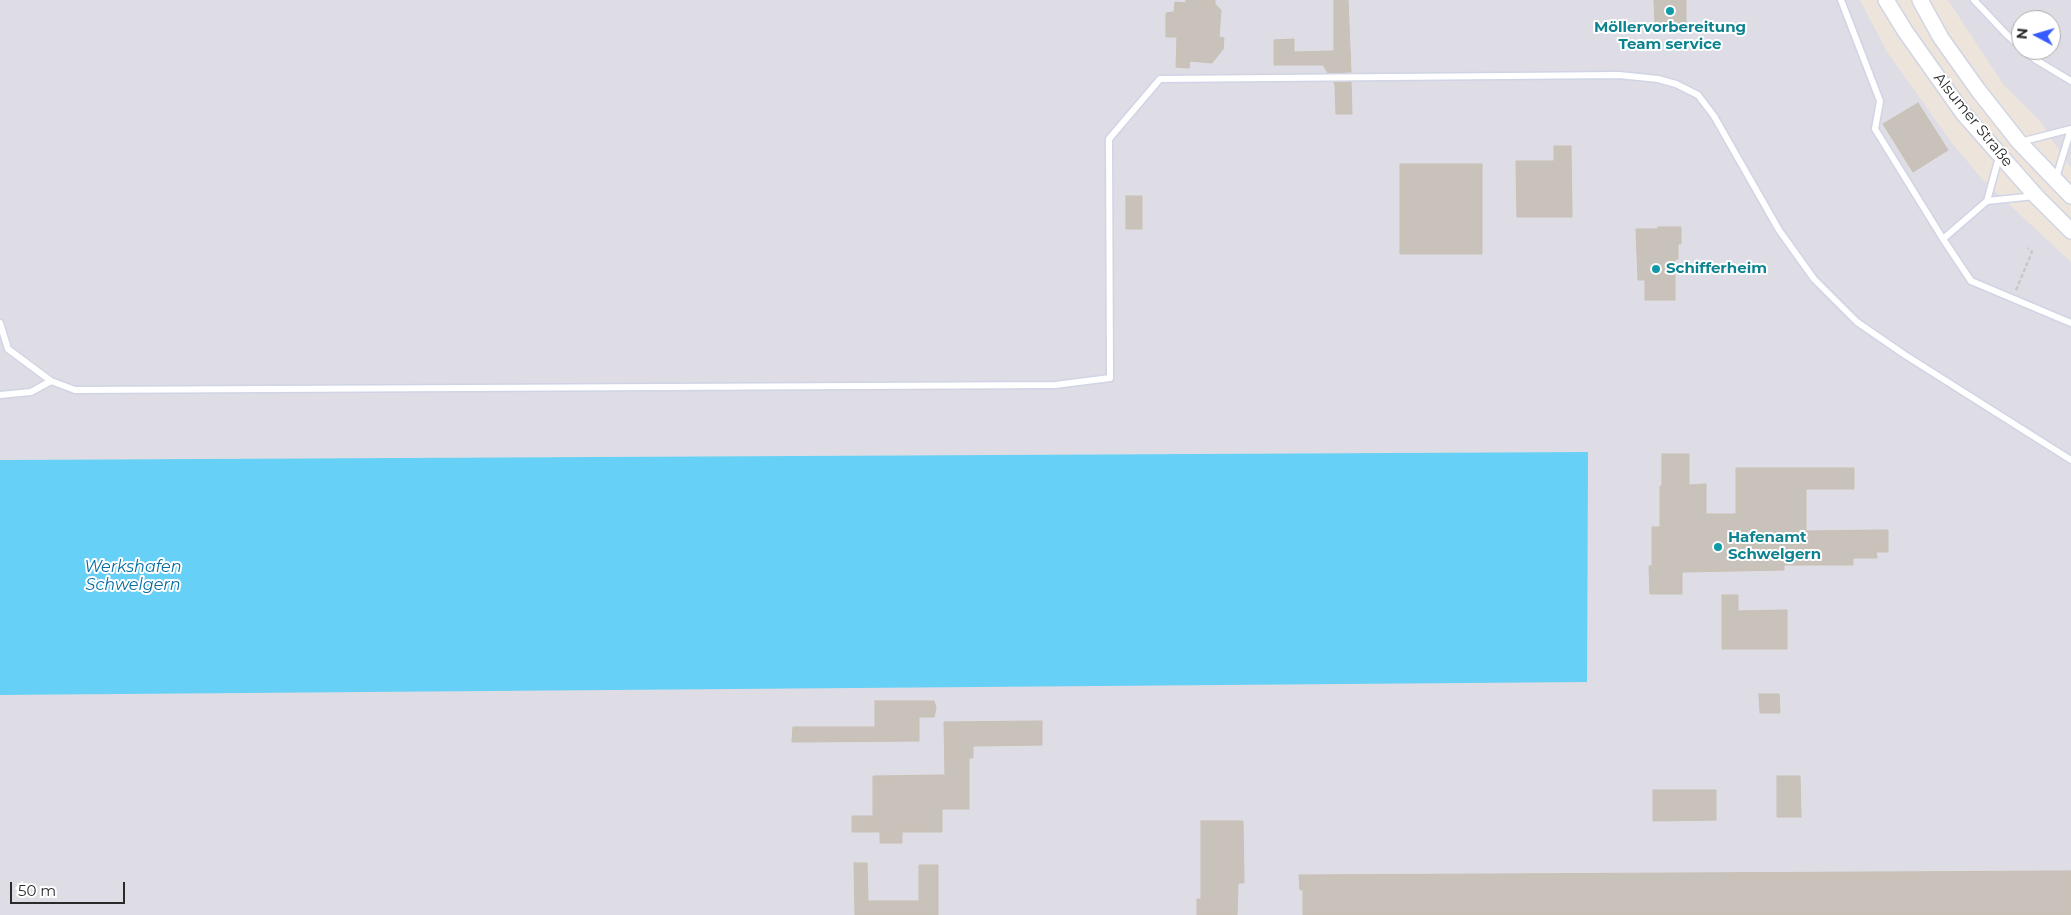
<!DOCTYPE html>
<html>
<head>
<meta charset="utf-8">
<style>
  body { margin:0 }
  #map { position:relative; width:2071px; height:915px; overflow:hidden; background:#ede5db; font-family:Montserrat,sans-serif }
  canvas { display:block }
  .north { position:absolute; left:2011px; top:10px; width:50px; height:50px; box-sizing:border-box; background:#fff; border:1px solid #aaa; border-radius:50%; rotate:276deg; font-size:14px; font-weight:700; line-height:20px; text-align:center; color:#2a2a2a }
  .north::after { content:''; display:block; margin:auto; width:18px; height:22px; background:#365bff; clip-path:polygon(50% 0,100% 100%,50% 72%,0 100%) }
  .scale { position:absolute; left:10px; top:882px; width:115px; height:22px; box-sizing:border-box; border:2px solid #2a2a2a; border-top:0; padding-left:6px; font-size:15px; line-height:18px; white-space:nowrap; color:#2a2a2a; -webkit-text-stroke:4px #fff; paint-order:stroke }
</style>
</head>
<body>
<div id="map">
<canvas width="2071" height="915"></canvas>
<div class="north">N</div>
<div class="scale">50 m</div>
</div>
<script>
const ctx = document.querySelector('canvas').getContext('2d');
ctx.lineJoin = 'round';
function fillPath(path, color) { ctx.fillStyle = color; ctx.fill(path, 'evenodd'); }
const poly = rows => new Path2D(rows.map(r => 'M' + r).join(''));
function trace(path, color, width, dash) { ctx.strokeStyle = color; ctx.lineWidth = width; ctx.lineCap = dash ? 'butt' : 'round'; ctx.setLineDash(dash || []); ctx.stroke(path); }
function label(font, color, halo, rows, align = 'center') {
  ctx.font = font + ' Montserrat,sans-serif'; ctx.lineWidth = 4; ctx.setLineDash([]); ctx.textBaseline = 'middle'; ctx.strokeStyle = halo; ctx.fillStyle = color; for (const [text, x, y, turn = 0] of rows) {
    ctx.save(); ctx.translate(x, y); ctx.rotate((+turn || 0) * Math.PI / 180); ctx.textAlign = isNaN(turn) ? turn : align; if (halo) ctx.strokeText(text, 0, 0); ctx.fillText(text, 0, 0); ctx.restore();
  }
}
fillPath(poly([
  [0,0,1860,0,1887,52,1952,143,1982,179,2071,262,2071,915,0,915,0,695,728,688,1587,452,0,460],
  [1948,0,2071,0,2071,168,2039,120,2003,84],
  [2021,20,2051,20,2051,50,2021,50]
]), '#dedce5');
fillPath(poly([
  [1588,452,1587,682,0,695,0,460]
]), '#67d0f6');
const building = poly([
  [1186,0,1215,0,1215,4,1221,10,1219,37,1224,38,1223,49,1212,63,1190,61,1189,68,1176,67,1177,37,1166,37,1166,13,1174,12,1175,2,1186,3,1186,0],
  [1334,0,1348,0,1351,72,1328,73,1323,65,1274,65,1274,40,1294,39,1294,52,1334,51,1334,0],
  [1654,0,1686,0,1686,27,1660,29,1660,22,1655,23,1654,0],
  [1334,82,1351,82,1352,114,1336,114,1335,85,1334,82],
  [1918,103,1948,150,1913,172,1883,124,1918,103],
  [1554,146,1571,146,1572,217,1517,217,1516,161,1554,161,1554,146],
  [1400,164,1482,164,1482,254,1400,254,1400,164],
  [1126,196,1142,196,1142,229,1126,229,1126,196],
  [1658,227,1681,227,1681,244,1678,244,1678,259,1675,259,1675,300,1645,300,1645,280,1638,280,1636,229,1658,229,1658,227],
  [1662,454,1689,454,1689,485,1706,484,1706,514,1736,514,1736,468,1854,468,1854,489,1806,489,1806,531,1888,530,1888,552,1876,552,1877,558,1853,558,1853,565,1784,565,1784,570,1682,572,1682,594,1650,594,1649,566,1652,566,1652,527,1660,527,1660,486,1662,486,1662,454],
  [1722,595,1738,595,1738,611,1787,610,1787,649,1722,649,1722,595],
  [1759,694,1779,694,1780,713,1760,713,1759,694],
  [875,701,934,701,936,708,934,717,919,717,919,741,792,742,793,727,875,727,875,701],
  [1042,721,1042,745,973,746,973,758,969,758,969,809,942,809,942,832,902,832,902,843,880,843,880,832,852,832,852,816,873,816,873,776,945,775,944,722,1042,721],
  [1777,776,1800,776,1801,817,1777,817,1777,776],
  [1653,790,1716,790,1716,820,1653,821,1653,790],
  [1201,821,1243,821,1244,883,1238,883,1237,915,1197,915,1197,899,1201,899,1201,821],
  [854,863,867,863,868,901,919,901,919,865,938,865,938,915,855,915,854,863],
  [2071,871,2071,915,1303,915,1303,890,1300,890,1299,875,2071,871]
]);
fillPath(building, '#c8c2bb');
trace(building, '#c8c1b4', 1);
const service = poly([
  [1841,0,1880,101,1875,129,1943,239],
  [1974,0,2007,35,2021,47],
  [2024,50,2036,60,2071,81],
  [2020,142,2071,129],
  [1999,157,1987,201,1943,239,1971,281,2071,323],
  [2056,178,2071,129],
  [1987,201,2035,196],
  [0,323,8,349,51,381,75,390,1055,385,1110,378,1109,139,1160,79,1619,75,1658,79,1676,84,1698,95,1714,116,1779,230,1814,279,1857,322,1905,355,2071,460],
  [0,395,31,392,51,381]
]);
const tertiary = poly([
  [1886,0,1905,31,1963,113,2036,196,2071,231],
  [1920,0,1941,38,1978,90,2019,142,2071,196]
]);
trace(service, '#d0d4e4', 9);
trace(tertiary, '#d0d4e4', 18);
trace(poly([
  [2016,290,2032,252,2028,248]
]), '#c8c8c8', 2.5, [4, 2.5]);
trace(service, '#fff', 6);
trace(tertiary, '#fff', 15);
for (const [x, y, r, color] of [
  [1670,11,5,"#0f9aa8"],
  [1656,269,5,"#0f9aa8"],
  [1718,547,5,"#0f9aa8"]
]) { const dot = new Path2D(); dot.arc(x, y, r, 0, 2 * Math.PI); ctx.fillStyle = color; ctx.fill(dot); trace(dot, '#fff', 2); }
label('bold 15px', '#0d838f', '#fff', [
  ["Möllervorbereitung",1670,28,"center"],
  ["Team service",1670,45,"center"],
  ["Schifferheim",1666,269],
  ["Hafenamt",1728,538],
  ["Schwelgern",1728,555]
], 'left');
label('15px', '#2a2a2a', '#fff', [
  ["Alsumer Straße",1973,120,51]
]);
label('italic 16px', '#056ca3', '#fff', [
  ["Werkshafen",133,567],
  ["Schwelgern",133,585]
]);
</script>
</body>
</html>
